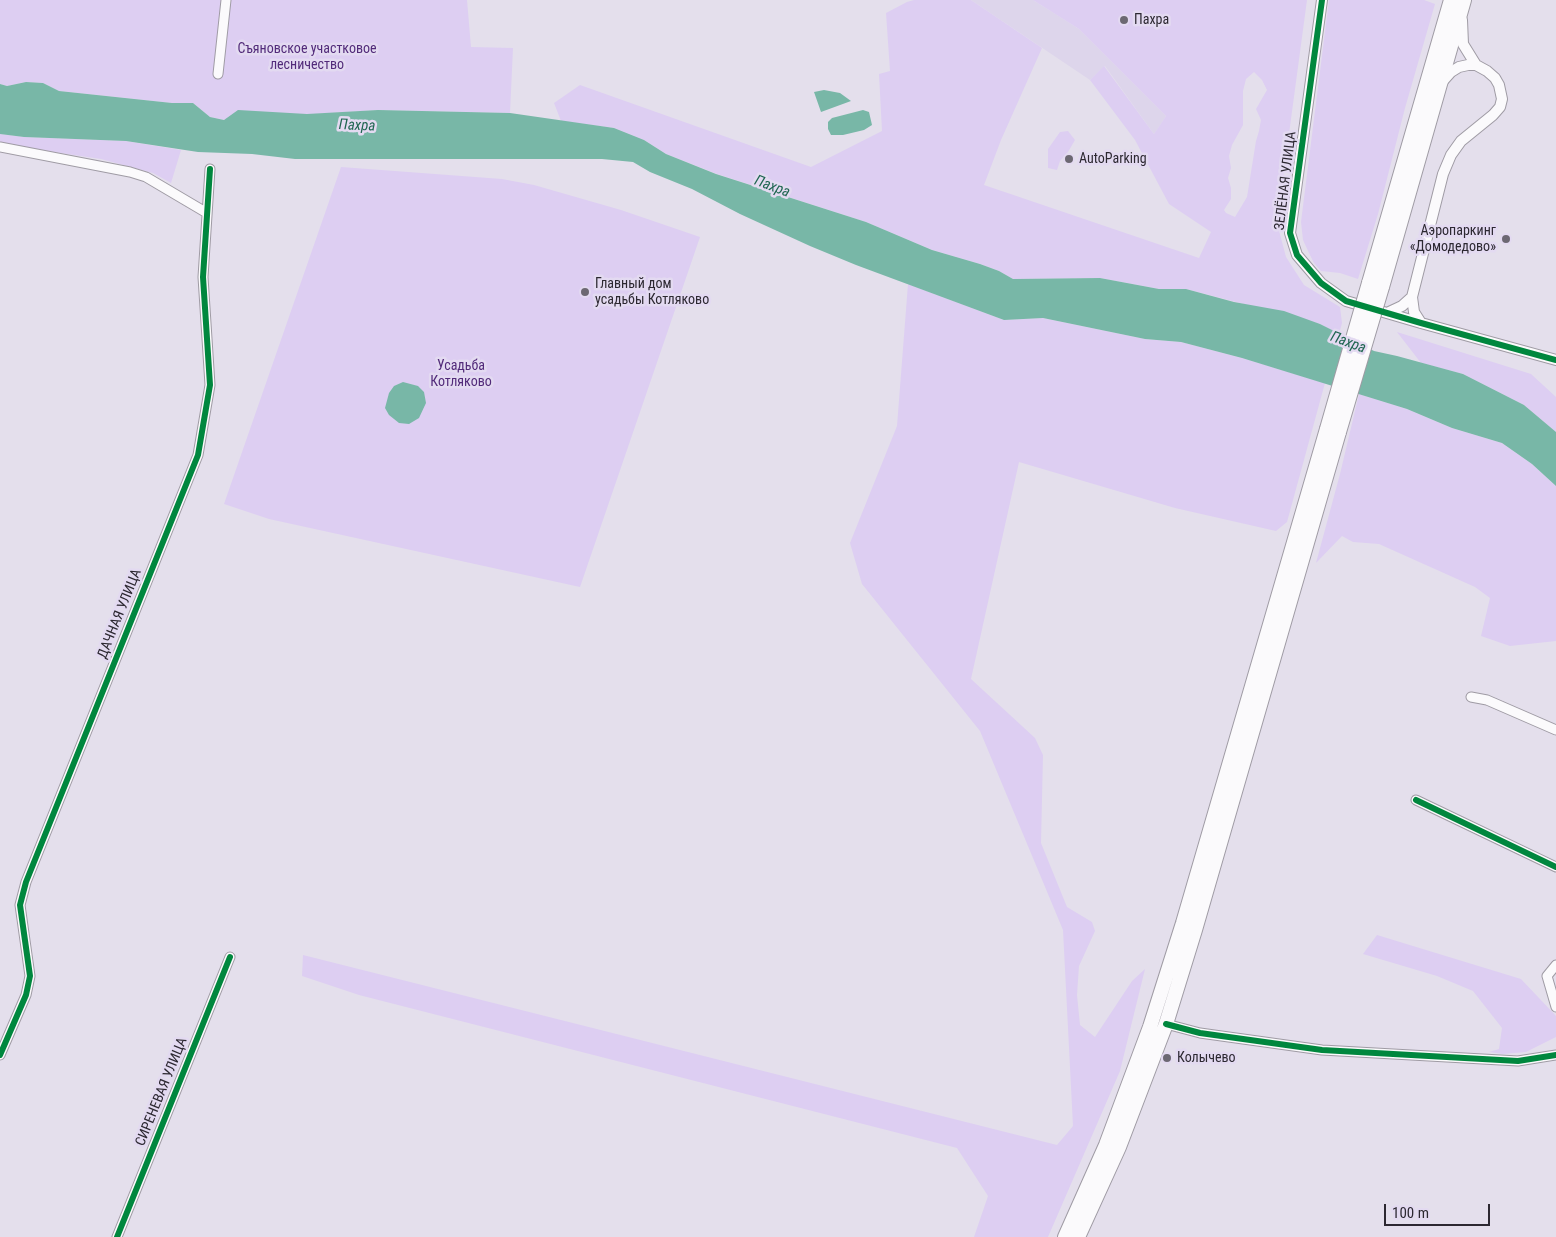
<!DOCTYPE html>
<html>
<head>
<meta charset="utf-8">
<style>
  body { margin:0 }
  #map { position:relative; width:1556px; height:1237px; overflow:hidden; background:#e4dfec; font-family:"Roboto Condensed",sans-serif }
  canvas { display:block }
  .scale { position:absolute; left:1384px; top:1204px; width:106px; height:22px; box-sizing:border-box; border:2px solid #2c2831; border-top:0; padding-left:6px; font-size:15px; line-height:18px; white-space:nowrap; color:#2c2831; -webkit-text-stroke:4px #e3daf1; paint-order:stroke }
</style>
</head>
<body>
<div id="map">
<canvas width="1556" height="1237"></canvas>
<div class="scale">100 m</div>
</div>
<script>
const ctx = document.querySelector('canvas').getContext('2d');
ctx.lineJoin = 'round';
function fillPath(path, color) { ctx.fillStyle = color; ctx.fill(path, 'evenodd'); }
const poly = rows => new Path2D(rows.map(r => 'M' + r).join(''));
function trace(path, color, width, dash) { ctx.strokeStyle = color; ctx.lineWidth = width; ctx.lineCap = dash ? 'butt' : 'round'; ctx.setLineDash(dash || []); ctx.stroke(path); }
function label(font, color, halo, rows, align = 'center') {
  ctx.font = font + ' "Roboto Condensed",sans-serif'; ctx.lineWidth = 5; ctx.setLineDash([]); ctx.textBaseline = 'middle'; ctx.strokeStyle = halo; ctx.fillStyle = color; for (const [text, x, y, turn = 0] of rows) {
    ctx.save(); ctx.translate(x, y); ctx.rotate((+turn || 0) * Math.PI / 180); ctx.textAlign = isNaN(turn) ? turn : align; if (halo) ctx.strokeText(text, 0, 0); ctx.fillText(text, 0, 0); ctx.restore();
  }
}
fillPath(poly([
  [971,0,1033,0,1079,29,1166,116,1154,134,1105,66,1090,80]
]), '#ddd5eb');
fillPath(poly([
  [0,0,467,0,471,47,513,48,510,113,378,110,224,120,210,117,193,103,172,103,59,91,43,83,26,82,7,86,0,84],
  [914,0,971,0,1042,48,1001,140,984,185,1199,258,1211,232,1169,204,1135,140,1090,80,1104,66,1154,134,1166,116,1079,29,1033,0,1307,0,1277,223,1286,257,1304,285,1340,307,1342,323,1339,334,1320,324,1186,289,1159,289,1100,278,1013,279,999,271,980,264,932,250,866,222,717,174,666,154,644,140,614,128,561,121,554,103,580,85,811,167,882,131,879,74,890,71,886,13,907,2],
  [1254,72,1262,80,1267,90,1256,109,1261,120,1259,131,1256,141,1247,197,1235,217,1226,213,1224,210,1231,199,1231,188,1228,178,1231,168,1229,156,1232,145,1243,125,1243,91,1246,79],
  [1329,0,1424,0,1435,4,1405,108,1378,214,1358,279,1340,273,1321,271,1314,263,1309,253,1303,240,1301,222],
  [1068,131,1075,140,1068,152,1060,161,1057,170,1048,168,1048,149,1060,132],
  [0,134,24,137,126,141,181,150,171,183,153,173,101,159,0,144],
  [341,167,502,179,534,185,621,210,700,237,580,587,269,519,224,504],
  [908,284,1004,320,1043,318,1145,339,1181,342,1242,358,1325,383,1287,522,1276,531,1175,508,1019,462,971,679,1035,738,1043,755,1041,843,1067,907,1092,922,1095,931,1079,966,1077,995,1080,1025,1095,1037,1132,981,1145,969,1120,1071,1048,1237,974,1237,988,1196,957,1148,359,995,302,976,303,955,1057,1145,1073,1126,1063,930,980,731,862,584,850,543,897,426],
  [1397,332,1531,374,1556,397,1556,432,1524,405,1463,374,1421,363],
  [1359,394,1407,409,1452,428,1502,443,1532,464,1556,486,1556,641,1510,646,1481,636,1490,598,1475,587,1379,544,1353,542,1342,536,1316,563,1340,474],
  [1377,935,1521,979,1556,1016,1556,1037,1526,1052,1503,1054,1489,1052,1499,1049,1502,1028,1473,991,1437,976,1363,954]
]), '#ddcef2');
fillPath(poly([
  [26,82,43,83,59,91,172,103,193,103,210,117,224,120,238,110,307,114,378,110,510,113,614,128,644,140,666,154,716,174,866,222,932,250,980,264,999,271,1013,279,1100,278,1159,289,1186,289,1234,302,1284,311,1320,324,1374,351,1397,356,1463,374,1524,405,1556,432,1556,486,1532,464,1502,443,1452,428,1407,409,1242,358,1181,342,1145,339,1043,318,1004,320,856,265,810,246,740,214,692,189,650,172,633,162,602,159,295,159,252,154,198,152,126,141,24,137,0,134,0,84,7,86],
  [824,90,840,93,851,101,821,112,814,92],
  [863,110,869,112,872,125,864,130,843,135,831,135,828,129,828,122,832,118],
  [403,382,418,386,424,392,426,403,419,418,409,424,399,423,389,415,385,408,389,393,394,386]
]), '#78b7a7');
const minor = poly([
  [218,74,226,0],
  [0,147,130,172,146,177,207,213],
  [1471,697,1487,700,1556,730],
  [1416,800,1556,867],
  [1556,965,1547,976,1556,1007],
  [1166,1024,1200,1033,1322,1050,1518,1061,1556,1055],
  [0,1055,26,995,30,976,20,905,26,882,198,455,210,385,203,277,210,169],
  [117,1237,230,957]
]);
const tertiary = poly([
  [1322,0,1290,233,1297,255,1321,283,1346,301,1421,323,1556,360],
  [1462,20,1463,44,1476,65],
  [1387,313,1402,306,1412,297],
  [1421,323,1414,312,1412,297,1443,174,1451,155,1461,141,1493,115,1500,107,1502,99,1499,85,1495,78,1487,71,1476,65,1468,65,1459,67,1451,72,1442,82]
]);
const trunk = poly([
  [1369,283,1451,0],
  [1382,287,1464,0],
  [1065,1237,1106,1145,1150,1027,1183,923,1327,429],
  [1078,1237,1119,1147,1166,1024,1195,930,1339,432]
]);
trace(minor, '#9f9ba4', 11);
trace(tertiary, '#9f9ba4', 12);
trace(trunk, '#9f9ba4', 16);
trace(minor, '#fbfafc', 9);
trace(tertiary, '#fbfafc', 10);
trace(trunk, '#fbfafc', 14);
const trunkBridge = poly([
  [1327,429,1369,283],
  [1339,432,1382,287]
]);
trace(trunkBridge, '#9f9ba4', 16, []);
trace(trunkBridge, '#fbfafc', 14);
trace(poly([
  [1322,0,1290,233,1297,255,1321,283,1346,301,1421,323,1556,360],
  [1416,800,1556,867],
  [1166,1024,1200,1033,1322,1050,1518,1061,1556,1055],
  [0,1055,26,995,30,976,20,905,26,882,198,455,210,385,203,277,210,169],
  [117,1237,230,957]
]), '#00873e', 6);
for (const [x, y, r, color] of [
  [1124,20,5,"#6c6872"],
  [1069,159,5,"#6c6872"],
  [1506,239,5,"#6c6872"],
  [585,292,5,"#6c6872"],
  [1167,1058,5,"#6c6872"]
]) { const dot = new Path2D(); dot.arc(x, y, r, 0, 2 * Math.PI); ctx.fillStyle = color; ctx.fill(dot); trace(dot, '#e3daf1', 2); }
label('14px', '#2c2831', '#e3daf1', [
  ["Пахра",1134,20],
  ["AutoParking",1079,159],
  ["Аэропаркинг",1496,231,"right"],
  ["«Домодедово»",1496,247,"right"],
  ["Главный дом",595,284],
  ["усадьбы Котляково",595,300],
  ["Колычево",1177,1058]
], 'left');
label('14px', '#522b7a', '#e3daf1', [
  ["Съяновское участковое",307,49],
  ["лесничество",307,65],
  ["Усадьба",461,366],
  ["Котляково",461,382]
]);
label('14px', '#2c2831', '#e3daf1', [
  ["ЗЕЛЁНАЯ УЛИЦА",1286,181,-83],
  ["ДАЧНАЯ УЛИЦА",120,614,-68],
  ["СИРЕНЕВАЯ УЛИЦА",162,1092,-68]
]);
label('italic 15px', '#1e6550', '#e3daf1', [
  ["Пахра",357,126,2],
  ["Пахра",772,187,21],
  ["Пахра",1348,343,20]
]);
</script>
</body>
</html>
